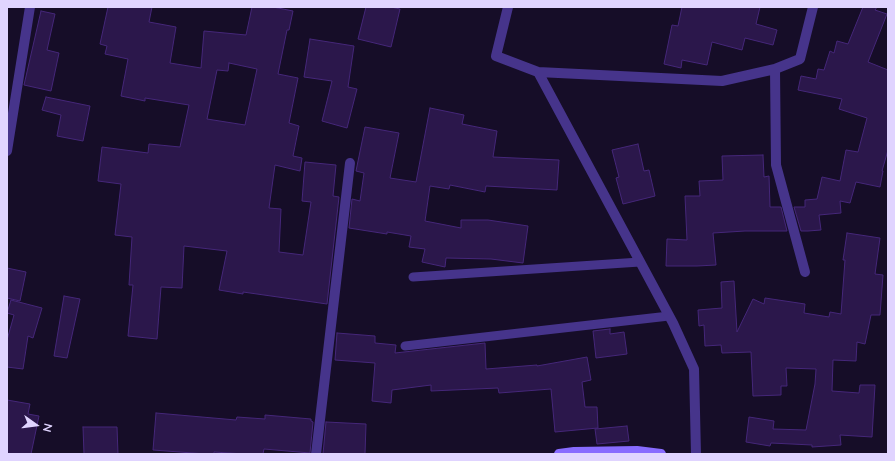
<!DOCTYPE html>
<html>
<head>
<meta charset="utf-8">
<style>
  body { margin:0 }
  #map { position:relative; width:895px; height:461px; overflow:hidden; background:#160d28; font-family:Lato,sans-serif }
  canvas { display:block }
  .frame { position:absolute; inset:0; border:8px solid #e0d4ff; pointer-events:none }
  .north { position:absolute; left:16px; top:405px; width:40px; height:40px; -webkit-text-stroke:3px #160d28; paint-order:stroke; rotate:104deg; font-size:11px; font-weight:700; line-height:16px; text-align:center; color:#e0d4ff }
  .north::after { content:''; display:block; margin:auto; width:14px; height:18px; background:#e0d4ff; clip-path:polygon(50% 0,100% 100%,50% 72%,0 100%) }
</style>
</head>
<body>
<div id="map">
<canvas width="895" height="461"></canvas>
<div class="frame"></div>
<div class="north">N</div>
</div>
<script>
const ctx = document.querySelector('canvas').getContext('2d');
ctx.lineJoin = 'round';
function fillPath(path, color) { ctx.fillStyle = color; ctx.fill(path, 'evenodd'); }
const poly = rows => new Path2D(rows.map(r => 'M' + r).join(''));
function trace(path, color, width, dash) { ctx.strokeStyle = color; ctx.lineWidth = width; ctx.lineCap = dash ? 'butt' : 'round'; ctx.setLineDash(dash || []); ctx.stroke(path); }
const building = poly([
  [108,7,152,7,149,22,176,27,170,63,201,68,204,31,246,35,252,7,273,7,293,11,289,30,287,30,278,74,298,78,289,123,299,126,293,156,302,158,300,171,275,165,269,208,281,209,279,252,303,255,311,202,302,201,305,162,336,165,333,196,339,197,327,304,243,292,243,294,219,290,227,251,184,246,182,288,161,287,157,339,128,336,133,285,129,285,132,237,115,235,121,184,98,181,102,147,148,153,149,144,180,147,189,105,145,98,145,101,121,96,128,59,105,54,107,46,100,44,108,7],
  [229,63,257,69,245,125,207,119,217,70,228,71,229,63],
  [366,7,391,7,400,9,391,47,358,39,366,7],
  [682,7,760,7,756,24,777,30,773,45,745,38,742,50,712,42,707,65,682,60,681,68,664,64,672,25,678,26,682,7],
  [863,7,877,7,875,10,887,14,868,62,888,70,888,150,882,171,883,171,880,187,856,182,850,203,840,201,841,213,819,215,821,230,808,231,801,231,794,207,805,207,805,200,817,199,822,177,840,181,846,150,858,152,867,118,839,109,842,99,798,90,801,76,816,79,818,69,824,70,830,51,834,53,837,41,848,44,863,7],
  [41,11,55,14,47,50,59,53,51,91,24,85,41,11],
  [310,39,354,46,348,87,357,89,347,128,322,121,332,81,304,77,310,39],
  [46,97,90,106,83,141,57,136,61,115,42,110,46,97],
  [430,108,464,115,462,124,497,131,493,157,559,160,557,190,486,186,485,192,450,185,449,189,430,186,425,221,461,228,461,220,488,220,528,226,523,263,491,259,446,258,445,267,422,262,425,249,409,247,411,236,387,232,387,234,349,228,352,199,360,201,364,173,356,171,365,127,399,133,390,178,416,182,430,108],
  [638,144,644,171,649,170,655,196,623,204,616,178,619,177,612,150,638,144],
  [763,155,764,177,769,176,770,207,781,207,787,231,745,231,713,233,716,265,697,266,666,266,667,239,687,240,685,196,700,196,699,181,723,180,722,156,763,155],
  [847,233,880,238,875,274,883,275,880,315,871,315,865,344,857,342,856,361,833,360,832,391,859,393,860,385,875,385,872,437,840,435,841,445,812,447,812,445,771,443,770,446,746,442,749,417,774,421,773,429,806,430,815,384,816,369,786,368,787,386,781,386,781,395,753,396,751,352,722,353,721,345,705,346,704,325,699,326,698,310,722,308,721,282,734,281,737,332,753,299,764,304,765,298,805,304,804,313,829,317,830,312,841,314,845,260,843,260,847,233],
  [7,268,26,272,20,301,7,298,7,268],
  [64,296,80,299,67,358,54,356,64,296],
  [11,300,42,308,33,338,28,336,23,369,7,367,7,340,14,315,7,313,11,300],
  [610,329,610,334,624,332,627,354,596,358,593,331,610,329],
  [337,333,375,336,375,343,396,345,395,353,485,343,486,369,537,365,537,366,587,357,591,380,582,382,585,407,597,407,598,428,555,432,551,389,499,393,498,388,431,391,431,385,392,390,391,403,372,401,375,363,335,360,337,333],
  [7,400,30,404,28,414,39,416,31,454,7,454,7,400],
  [156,413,236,420,237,417,265,419,265,415,311,419,311,421,313,422,310,453,264,449,263,454,244,454,214,452,214,454,206,454,153,450,156,413],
  [326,422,366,424,365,454,323,454,326,422],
  [627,426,629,441,597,444,595,429,627,426],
  [83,427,117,427,118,454,84,454,83,427]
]);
fillPath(building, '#2b174b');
trace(building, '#452779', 1);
trace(poly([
  [413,277,640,262],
  [405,346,669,316]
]), '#46348b', 9);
trace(poly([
  [508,7,496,56,538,72,722,81,775,69,800,59,813,7],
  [775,69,776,165,805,272],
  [538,72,673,323,694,369,696,454],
  [7,151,30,7],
  [316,454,350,163]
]), '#46348b', 10);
trace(poly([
  [559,454,574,452,637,451,661,454]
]), '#886bff', 10);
</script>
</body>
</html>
